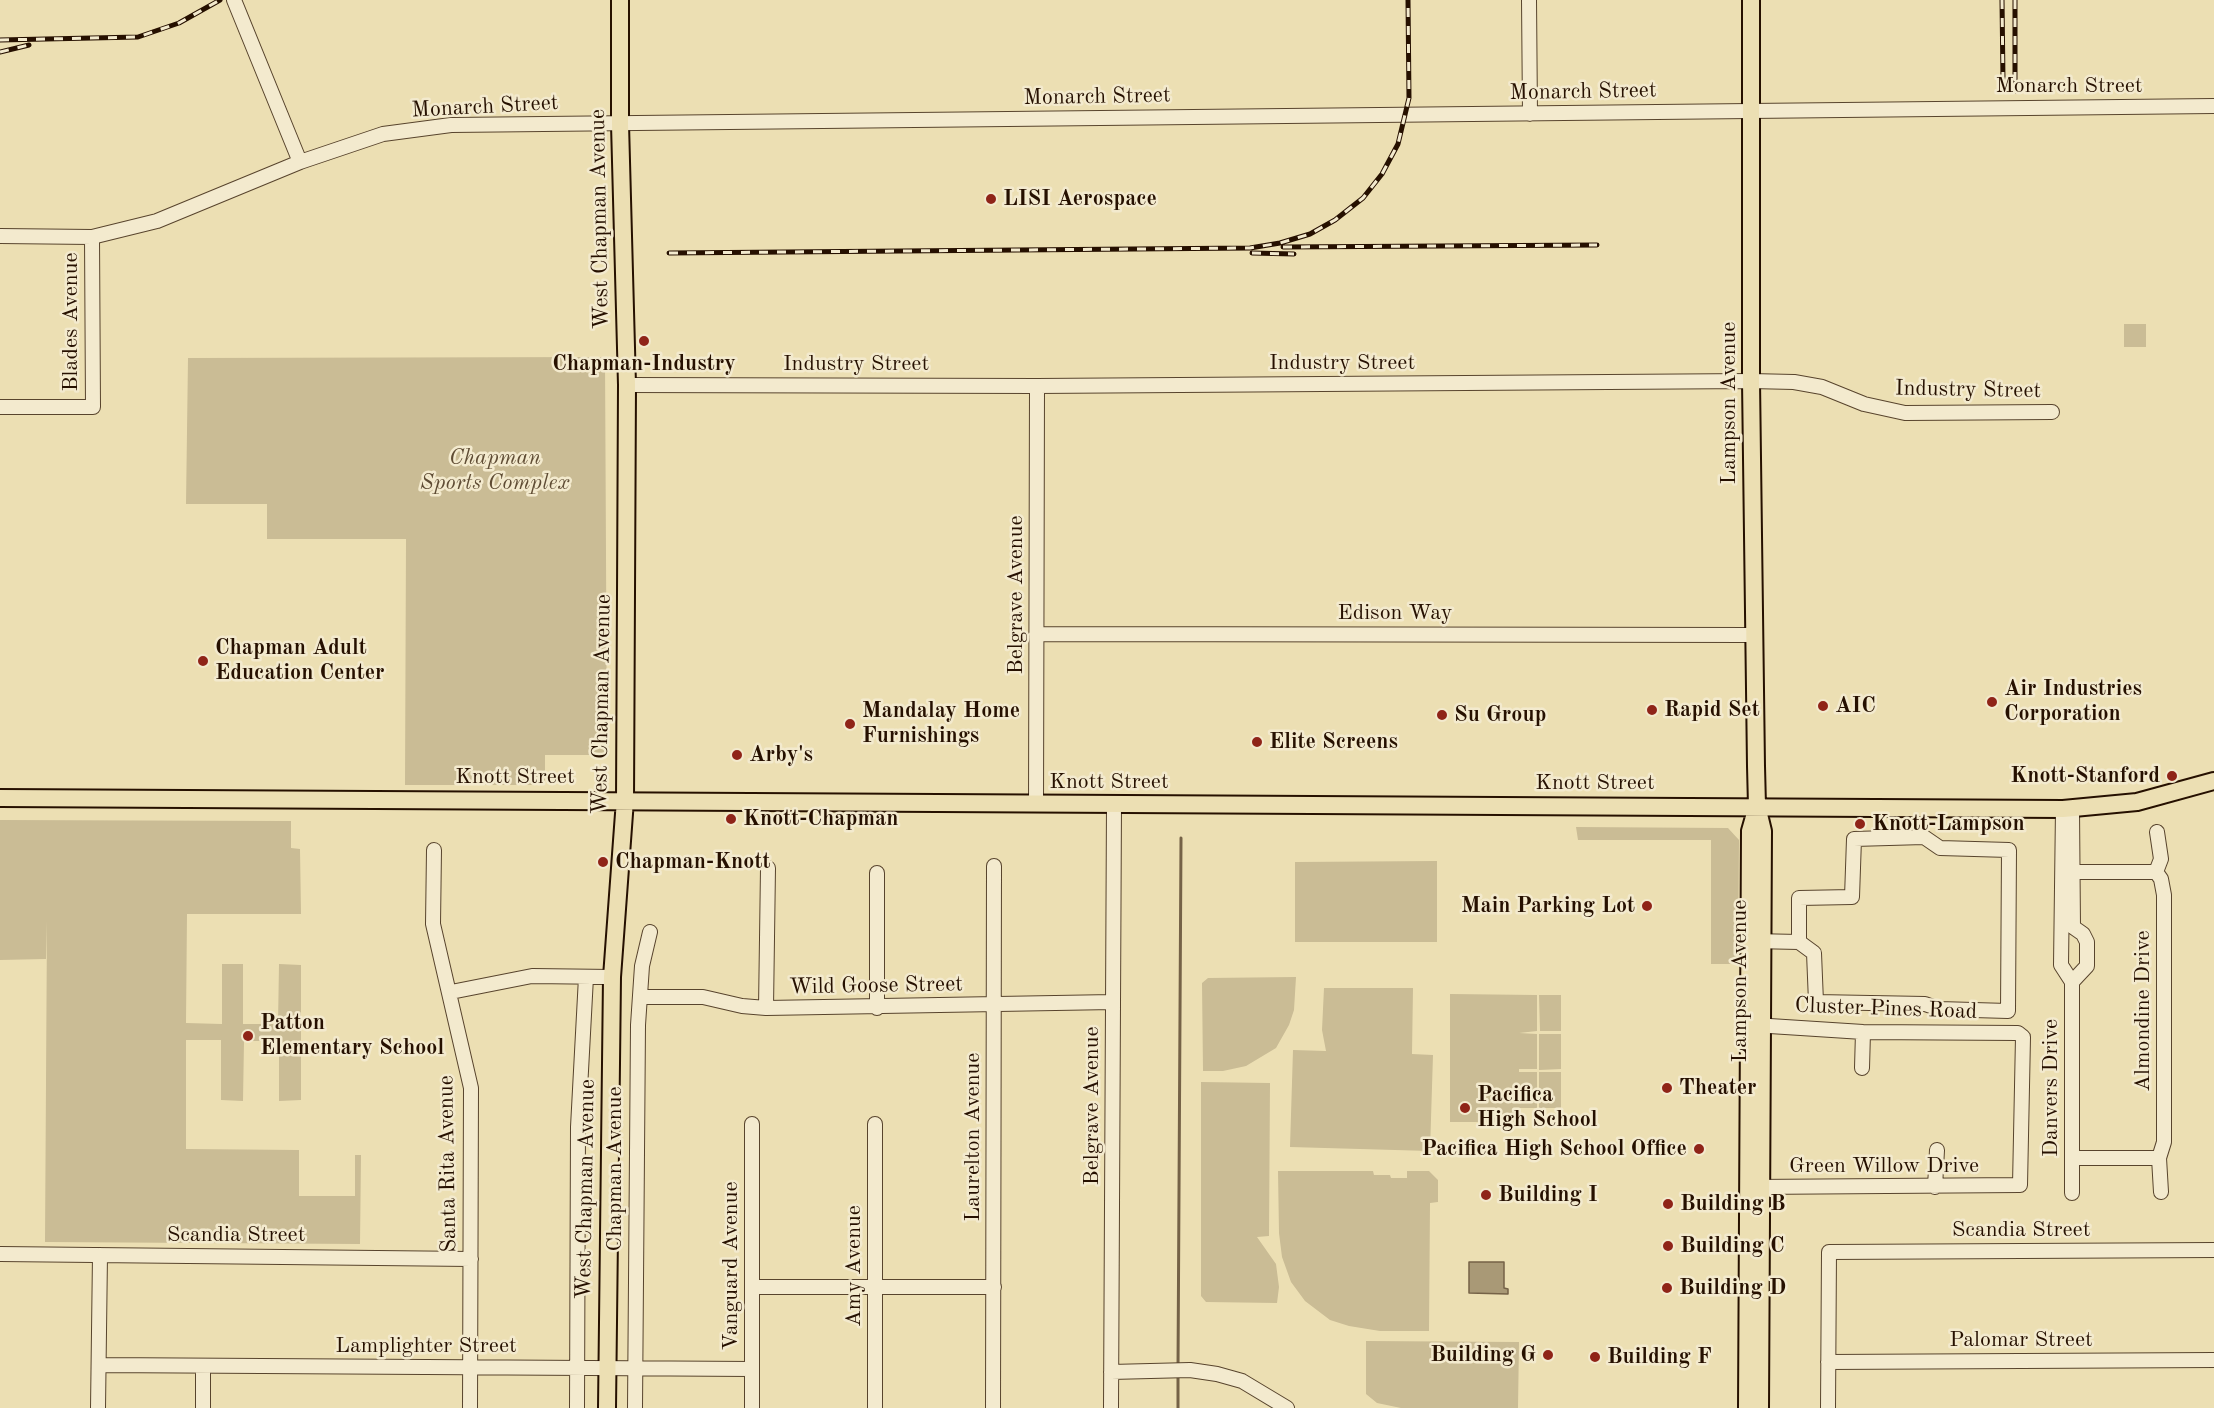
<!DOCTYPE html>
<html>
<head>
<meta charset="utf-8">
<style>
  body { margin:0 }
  canvas { display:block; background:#ecdfb3 }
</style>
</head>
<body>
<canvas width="2214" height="1408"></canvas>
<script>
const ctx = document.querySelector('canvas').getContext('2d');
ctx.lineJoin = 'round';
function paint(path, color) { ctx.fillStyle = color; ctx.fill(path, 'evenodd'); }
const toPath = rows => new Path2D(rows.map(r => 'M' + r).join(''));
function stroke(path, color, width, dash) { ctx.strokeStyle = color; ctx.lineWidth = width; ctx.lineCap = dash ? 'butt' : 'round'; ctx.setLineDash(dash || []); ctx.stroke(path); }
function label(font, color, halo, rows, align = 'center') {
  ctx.font = font + ' "Old Standard TT",serif'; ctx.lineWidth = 5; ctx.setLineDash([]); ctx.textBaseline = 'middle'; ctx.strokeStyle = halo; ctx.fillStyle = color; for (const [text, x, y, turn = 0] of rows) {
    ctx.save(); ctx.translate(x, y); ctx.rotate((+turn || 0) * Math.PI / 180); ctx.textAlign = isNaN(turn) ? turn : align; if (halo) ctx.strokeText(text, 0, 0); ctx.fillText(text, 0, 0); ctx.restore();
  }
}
const green = toPath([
  [2124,324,2146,324,2146,347,2124,347],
  [605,357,607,755,545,755,545,785,405,785,406,539,267,539,267,504,186,504,188,358],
  [0,820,291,821,291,848,300,849,301,914,187,914,186,1023,222,1024,222,964,243,964,243,1024,278,1024,279,964,301,965,301,1100,279,1101,279,1041,244,1041,243,1101,221,1100,221,1040,186,1040,186,1149,299,1150,299,1196,355,1196,355,1155,361,1155,360,1244,45,1242,47,921,46,959,0,960],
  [1576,827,1728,828,1739,840,1738,964,1711,964,1711,840,1578,840],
  [1437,861,1437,942,1295,942,1295,862],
  [1296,977,1294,1010,1289,1025,1276,1048,1246,1066,1223,1071,1203,1071,1202,983,1208,978],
  [1324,988,1413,988,1412,1054,1433,1055,1430,1151,1290,1147,1293,1050,1326,1051,1322,1030],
  [1450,994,1537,995,1537,1031,1519,1033,1537,1034,1537,1069,1519,1069,1519,1072,1537,1072,1537,1108,1519,1108,1519,1122,1450,1122],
  [1539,995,1561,995,1561,1031,1540,1031],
  [1539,1034,1561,1034,1561,1069,1539,1070],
  [1539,1072,1561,1072,1561,1108,1539,1108],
  [1201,1082,1270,1083,1269,1236,1257,1237,1276,1264,1279,1287,1277,1303,1206,1302,1201,1296],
  [1278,1171,1373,1171,1374,1175,1390,1175,1391,1178,1407,1178,1407,1171,1429,1171,1438,1180,1438,1202,1430,1203,1429,1331,1380,1331,1349,1326,1330,1320,1305,1301,1291,1282,1282,1257,1279,1233],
  [1366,1341,1519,1342,1518,1408,1401,1408,1377,1403,1366,1394]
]);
const water = toPath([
  [1469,1262,1504,1262,1504,1288,1508,1289,1508,1294,1469,1293,1469,1262]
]);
const stream = toPath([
  [1178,1367,1181,838],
  [1178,1408,1178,1373]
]);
const minor = toPath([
  [234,0,300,162],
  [1529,0,1530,114],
  [0,236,92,237,157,221,300,162,383,134,451,125,2214,106],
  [627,385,1037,386,1751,381,1794,382,1822,387,1864,404,1905,413,2052,412],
  [0,407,93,407,92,237],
  [1036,634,1754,635],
  [1036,804,1037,386],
  [2063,809,2061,965,2072,982,2072,1193],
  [2072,809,2073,927,2083,934,2087,942,2087,966,2072,982],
  [2157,832,2161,859,2156,872,2161,879,2164,895,2164,1142,2159,1158,2161,1192],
  [434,850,433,924,471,1088,470,1408],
  [2064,872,2156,872],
  [1753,941,1799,942,1814,953,1816,1002,1925,1004,1939,1009,2008,1011,2009,850,1940,848,1924,837,1854,839,1852,897,1799,898,1799,942],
  [451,992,532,976,612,977],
  [641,997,703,997,742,1006,766,1008,1113,1002],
  [766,1008,768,868],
  [877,1008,877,873],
  [1862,1068,1863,1032],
  [875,1124,875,1408],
  [2072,1158,2159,1158],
  [1753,1187,2020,1185,2023,1037,2018,1033,1863,1032,1754,1025],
  [1935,1187,1937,1150],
  [0,1254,471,1259],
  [752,1287,994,1287],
  [1828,1362,2214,1360],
  [99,1365,752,1369],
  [203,1367,203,1408],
  [1111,1372,1190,1370,1217,1374,1242,1381,1287,1408],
  [98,1408,100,1255],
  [577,1408,578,1127,586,977],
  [635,1408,638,1025,642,966,650,932],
  [752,1408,752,1124],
  [993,1408,994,866],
  [1111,1408,1114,804],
  [1828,1408,1829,1252,2214,1250]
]);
const major = toPath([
  [1751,0,1751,381,1756,766,1757,806,1763,831,1760,1408],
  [0,798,2063,809,2137,802,2214,781],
  [607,1408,612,977,625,800,627,385,620,124,620,0],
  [1747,1408,1750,831,1756,810]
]);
const rail = toPath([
  [2002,0,2003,80],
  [2015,0,2015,91],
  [0,40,138,37,179,23,220,0],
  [0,52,29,45],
  [1283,247,1597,245],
  [669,253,1250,248,1280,243,1310,234,1335,220,1363,198,1382,174,1398,144,1409,98,1408,0],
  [1252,253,1294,254]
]);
const markers = [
  [991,199,6,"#8f2418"],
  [644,341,6,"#8f2418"],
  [203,661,6,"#8f2418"],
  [1992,702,6,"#8f2418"],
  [1823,706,6,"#8f2418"],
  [1652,710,6,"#8f2418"],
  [1442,715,6,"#8f2418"],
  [850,724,6,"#8f2418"],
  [1257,742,6,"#8f2418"],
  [737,755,6,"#8f2418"],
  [2172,776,6,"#8f2418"],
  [731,819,6,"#8f2418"],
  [1860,824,6,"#8f2418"],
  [603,862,6,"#8f2418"],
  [1647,906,6,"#8f2418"],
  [248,1036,6,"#8f2418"],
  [1667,1088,6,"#8f2418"],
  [1465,1108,6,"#8f2418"],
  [1699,1149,6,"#8f2418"],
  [1486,1195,6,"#8f2418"],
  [1668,1204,6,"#8f2418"],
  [1668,1246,6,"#8f2418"],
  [1667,1288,6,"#8f2418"],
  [1548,1355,6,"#8f2418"],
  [1595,1357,6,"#8f2418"]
];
const streetNames = [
  ["Monarch Street",2069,86],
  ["Monarch Street",1583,92,-1],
  ["Monarch Street",1097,97,-1],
  ["Monarch Street",485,107,-3],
  ["West Chapman Avenue",600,219,-91],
  ["Blades Avenue",71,322,-90],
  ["Industry Street",1342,363],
  ["Industry Street",856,364],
  ["Industry Street",1968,390,1],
  ["Lampson Avenue",1729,403,-90],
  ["Belgrave Avenue",1016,595,-90],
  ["Edison Way",1395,613],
  ["West Chapman Avenue",602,704,-89],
  ["Knott Street",515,777],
  ["Knott Street",1109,782],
  ["Knott Street",1595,783],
  ["Lampson Avenue",1740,981,-90],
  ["Wild Goose Street",876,986,-1],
  ["Cluster Pines Road",1886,1009,2],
  ["Almondine Drive",2143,1011,-90],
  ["Danvers Drive",2051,1088,-90],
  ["Belgrave Avenue",1092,1106,-90],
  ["Laurelton Avenue",973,1137,-90],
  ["Santa Rita Avenue",448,1164,-91],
  ["Green Willow Drive",1884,1166],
  ["Chapman Avenue",615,1169,-90],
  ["West Chapman Avenue",586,1189,-89],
  ["Scandia Street",2021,1230],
  ["Scandia Street",236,1235],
  ["Vanguard Avenue",731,1266,-90],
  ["Amy Avenue",854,1266,-90],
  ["Palomar Street",2021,1340],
  ["Lamplighter Street",426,1346]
];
const poiNames = [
  ["LISI Aerospace",1003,199],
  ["Chapman-Industry",644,364,"center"],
  ["Chapman Adult",215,648],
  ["Education Center",215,673],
  ["Air Industries",2004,689],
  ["Corporation",2004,714],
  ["AIC",1835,706],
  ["Rapid Set",1664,710],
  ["Mandalay Home",862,711],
  ["Furnishings",862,736],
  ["Su Group",1454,715],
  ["Elite Screens",1269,742],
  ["Arby's",749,755],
  ["Knott-Stanford",2160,776,"right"],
  ["Knott-Chapman",743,819],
  ["Knott-Lampson",1872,824],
  ["Chapman-Knott",615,862],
  ["Main Parking Lot",1635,906,"right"],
  ["Patton",260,1023],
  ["Elementary School",260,1048],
  ["Theater",1679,1088],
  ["Pacifica",1477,1095],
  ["High School",1477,1120],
  ["Pacifica High School Office",1687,1149,"right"],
  ["Building I",1498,1195],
  ["Building B",1680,1204],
  ["Building C",1680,1246],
  ["Building D",1679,1288],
  ["Building G",1536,1355,"right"],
  ["Building F",1607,1357]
];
const parkNames = [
  ["Chapman",495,458],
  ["Sports Complex",495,483]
];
paint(green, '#cabc95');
paint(water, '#a99976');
stroke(water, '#756247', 1.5);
stroke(stream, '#756247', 3);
stroke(minor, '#58442d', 16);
stroke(major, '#261000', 20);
stroke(minor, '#f3eace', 14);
stroke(major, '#ecdfb3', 16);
stroke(rail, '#261000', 5);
stroke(rail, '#f3eace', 3, [9]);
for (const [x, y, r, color] of markers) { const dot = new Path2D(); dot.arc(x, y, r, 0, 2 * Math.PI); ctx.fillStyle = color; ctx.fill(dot); stroke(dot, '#f3eace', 2); }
label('22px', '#261000', '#f3eace', streetNames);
label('bold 22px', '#261000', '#f3eace', poiNames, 'left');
label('italic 22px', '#5f4c34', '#f3eace', parkNames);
</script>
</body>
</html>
